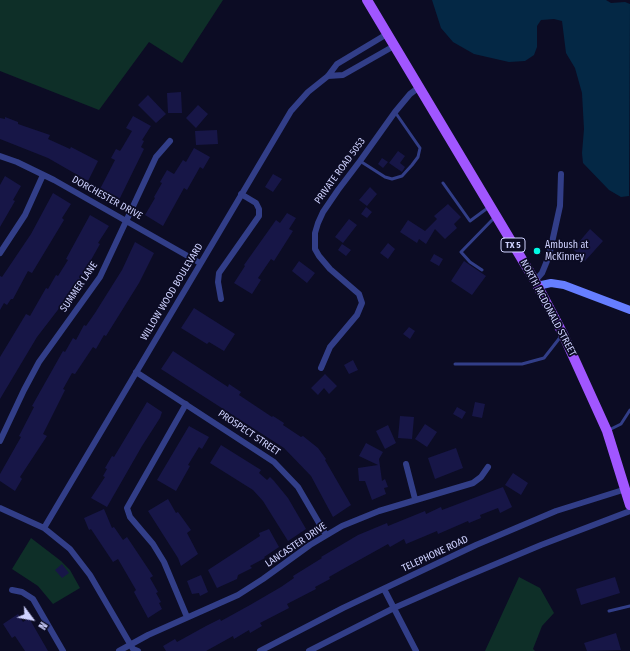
<!DOCTYPE html>
<html>
<head>
<meta charset="utf-8">
<style>
  body { margin:0 }
  #map { position:relative; width:630px; height:651px; overflow:hidden; background:#0c0c24; font-family:"Fira Sans Condensed",sans-serif }
  canvas { display:block }
  .north { position:absolute; left:12px; top:599px; width:40px; height:40px; -webkit-text-stroke:3px #0c0c24; paint-order:stroke; rotate:122deg; font-size:11px; font-weight:700; line-height:16px; text-align:center; color:#cfd2ff }
  .north::after { content:''; display:block; margin:auto; width:14px; height:18px; background:#cfd2ff; clip-path:polygon(50% 0,100% 100%,50% 72%,0 100%) }
</style>
</head>
<body>
<div id="map">
<canvas width="630" height="651"></canvas>
<div class="north">N</div>
</div>
<script>
const ctx = document.querySelector('canvas').getContext('2d');
ctx.lineJoin = 'round';
function paint(path, color) { ctx.fillStyle = color; ctx.fill(path, 'evenodd'); }
const toPath = rows => new Path2D(rows.map(r => 'M' + r).join(''));
function stroke(path, color, width, dash) { ctx.strokeStyle = color; ctx.lineWidth = width; ctx.lineCap = dash ? 'butt' : 'round'; ctx.setLineDash(dash || []); ctx.stroke(path); }
function label(font, color, halo, rows, align = 'center') {
  ctx.font = font + ' "Fira Sans Condensed",sans-serif'; ctx.lineWidth = 3.5; ctx.setLineDash([]); ctx.textBaseline = 'middle'; ctx.strokeStyle = halo; ctx.fillStyle = color; for (const [text, x, y, turn = 0] of rows) {
    ctx.save(); ctx.translate(x, y); ctx.rotate((+turn || 0) * Math.PI / 180); ctx.textAlign = isNaN(turn) ? turn : align; if (halo) ctx.strokeText(text, 0, 0); ctx.fillText(text, 0, 0); ctx.restore();
  }
}
const green = toPath([
  [0,0,223,0,182,63,149,42,99,110,0,71],
  [31,538,61,561,70,570,80,588,53,604,38,586,12,569],
  [519,577,540,588,554,613,542,626,533,649,535,651,485,651]
]);
const water = toPath([
  [432,0,606,0,611,3,625,2,630,4,629,196,621,197,609,190,583,163,582,153,584,129,582,93,575,68,566,53,562,21,554,19,541,20,537,26,537,47,534,55,525,61,509,62,474,54,453,42,441,28]
]);
const building = toPath([
  [181,92,182,113,168,113,167,93],
  [148,95,166,114,156,123,138,105],
  [198,105,208,114,196,128,186,118],
  [133,116,151,126,142,140,144,141,141,147,144,149,119,200,100,189,115,160,111,158,116,149,120,151,122,148,132,131,126,128],
  [5,117,18,122,18,124,50,135,48,139,70,149,71,147,98,161,88,181,48,158,0,139,0,118,5,119],
  [217,130,218,144,196,145,195,131],
  [194,148,210,157,203,169,200,167,187,190,184,188,163,226,145,215,155,198,154,197,162,183,160,182,167,170,174,174,183,160,186,162],
  [398,151,405,156,400,163,405,167,402,172,389,163],
  [382,158,388,162,383,168,378,164],
  [273,174,282,179,273,192,265,187],
  [5,176,21,186,13,200,15,201,0,227,0,185],
  [370,187,377,194,367,206,359,200],
  [53,193,71,204,62,218,64,220,32,273,28,271,13,299,11,299,7,305,4,303,0,310,0,276,2,277,31,234],
  [448,204,461,217,454,224,457,228,445,239,435,229,426,244,419,239,417,243,400,232,408,220,425,231,437,219,434,216],
  [366,207,372,212,367,218,361,214],
  [287,213,296,218,289,229,293,231,274,261,271,259,258,278,261,280,252,294,234,283,245,266,244,265,276,220,280,223],
  [90,215,109,226,98,243,100,244,77,285,37,337,0,399,0,357,26,314,30,316,46,288,48,289,56,275,58,276,68,260,66,259],
  [349,219,357,225,343,243,335,237],
  [590,229,603,241,585,261,573,249],
  [135,242,154,253,139,283,106,336,104,335,96,349,93,347,75,374,72,373,63,389,65,390,43,434,47,436,20,477,22,479,15,491,0,481,0,474,21,437,19,436,34,407,32,406,63,351,65,352,73,338,76,340,84,325,86,326,95,313,122,270],
  [388,243,395,249,388,259,380,253],
  [342,244,351,250,346,256,338,250],
  [434,254,443,259,439,266,430,261],
  [299,261,315,273,307,283,292,271],
  [464,261,486,276,472,295,451,281],
  [194,308,235,334,224,351,209,342,207,344,181,328],
  [409,327,415,331,410,339,403,334],
  [173,351,228,387,229,384,241,392,239,395,272,417,273,416,284,423,283,425,301,437,303,436,318,448,326,459,325,460,351,505,333,517,311,476,284,448,161,369],
  [353,360,358,370,349,374,344,365],
  [325,374,337,386,329,394,324,388,318,395,311,388],
  [147,402,162,412,160,418,142,446,107,507,91,498,105,477,103,476,107,469,105,468,112,456,114,457],
  [475,402,485,404,482,418,472,416],
  [457,407,466,412,462,419,453,414],
  [400,416,414,417,412,439,398,438],
  [425,424,437,432,427,447,415,439],
  [388,425,396,443,385,449,376,431],
  [189,426,209,437,202,449,199,447,188,465,190,466,176,491,157,480],
  [366,443,383,452,379,459,382,481,385,479,388,487,384,488,386,494,372,500,365,481,359,481,358,468,378,465,359,456],
  [221,445,261,470,259,473,267,480,270,477,274,481,288,498,306,529,288,541,263,501,253,490,210,463],
  [456,448,463,468,435,479,428,458],
  [513,473,528,483,521,495,505,485],
  [503,487,512,507,500,513,498,508,480,515,481,518,469,523,468,521,438,534,437,531,406,544,404,539,390,547,388,544,343,569,329,577,330,579,315,587,316,589,287,604,289,608,260,623,262,626,250,633,249,630,234,639,233,636,206,651,166,651,163,646,175,639,177,642,206,626,220,619,221,621,250,605,281,587,294,578,293,576,322,558,321,557,358,535,387,523,388,526,425,511,426,514,441,507,442,510],
  [168,499,176,513,178,512,191,530,187,533,198,554,181,566,178,558,148,511],
  [104,509,112,528,114,527,123,540,127,537,153,576,150,578,158,592,156,593,161,602,159,603,162,609,148,618,134,592,136,590,118,559,113,562,91,529,89,530,84,518],
  [269,529,279,547,264,557,265,558,250,566,252,568,238,575,237,579,217,588,208,570,260,536,259,533],
  [62,564,69,573,62,578,55,570],
  [201,575,208,592,200,596,199,593,192,594,187,581],
  [615,577,620,593,581,605,576,589],
  [18,614,23,622,29,618,48,651,25,651,15,636,12,638,3,624],
  [616,633,621,650,587,651,584,643]
]);
const lane = toPath([
  [360,161,385,177,392,179,402,176,412,165,418,157,420,148,395,112],
  [443,183,470,221,489,207],
  [482,270,470,262,461,252,495,217],
  [455,364,522,364,544,358,562,335],
  [609,430,621,424,630,410],
  [609,611,630,606]
]);
const street = toPath([
  [328,76,343,75,394,46],
  [0,156,17,162,54,180,200,263],
  [0,253,25,215,43,175],
  [535,281,542,273,549,256,560,206,561,174],
  [221,299,218,282,219,273,259,216,259,209,256,203,241,194],
  [321,368,330,347,357,315,362,303,359,294,330,269,319,256,315,249,315,233,318,223,323,212,338,190,360,161,395,112,410,94,418,88],
  [136,372,274,462,298,487,326,535],
  [186,404,127,508,130,517,153,544,164,562,187,617],
  [0,441,24,390,39,362,100,277,156,157,170,141],
  [406,464,415,499],
  [0,508,44,528,70,549,90,575,133,649,138,651],
  [44,528,291,111,308,92,328,76,337,64,387,34],
  [384,589,416,651],
  [12,590,22,592,33,599,63,651],
  [119,651,148,635,238,595,263,579,310,545,342,526,379,511,473,483,481,477,488,467],
  [260,651,343,608,476,545,556,511,626,489],
  [309,651,394,608,460,579,541,545,630,511]
]);
const secondary = toPath([
  [537,286,551,283,564,285,630,310]
]);
const primary = toPath([
  [367,0,535,281,563,334,607,431,630,505]
]);
const markers = [
  [537,251,4,"#00fae5"]
];
const shields = [
  [513,245,24]
];
const shieldNames = [
  ["TX 5",513,245]
];
const streetNames = [
  ["PRIVATE ROAD 5053",340,171,-54],
  ["DORCHESTER DRIVE",107,198,29],
  ["SUMMER LANE",79,287,-56],
  ["WILLOW WOOD BOULEVARD",172,292,-59],
  ["NORTH MCDONALD STREET",548,308,62],
  ["PROSPECT STREET",249,433,34],
  ["LANCASTER DRIVE",296,545,-34],
  ["TELEPHONE ROAD",435,554,-25]
];
const poiNames = [
  ["Ambush at",545,245],
  ["McKinney",545,257]
];
paint(green, '#0e2f28');
paint(water, '#042845');
paint(building, '#171647');
stroke(lane, '#323e88', 3);
stroke(street, '#323e88', 6);
stroke(secondary, '#667eff', 8);
stroke(primary, '#a156ff', 10);
for (const [x, y, r, color] of markers) { const dot = new Path2D(); dot.arc(x, y, r, 0, 2 * Math.PI); ctx.fillStyle = color; ctx.fill(dot); stroke(dot, '#0c0c24', 1.5); }
for (const [x, y, w] of shields) { const box = new Path2D(); box.roundRect(x - w / 2, y - 7, w, 14, 3); ctx.fillStyle = '#0c0c24'; ctx.fill(box); stroke(box, '#cfd2ff', 1); }
label('bold 9px', '#cfd2ff', null, shieldNames);
label('10px', '#cfd2ff', '#0c0c24', streetNames);
label('10px', '#cfd2ff', '#0c0c24', poiNames, 'left');
</script>
</body>
</html>
